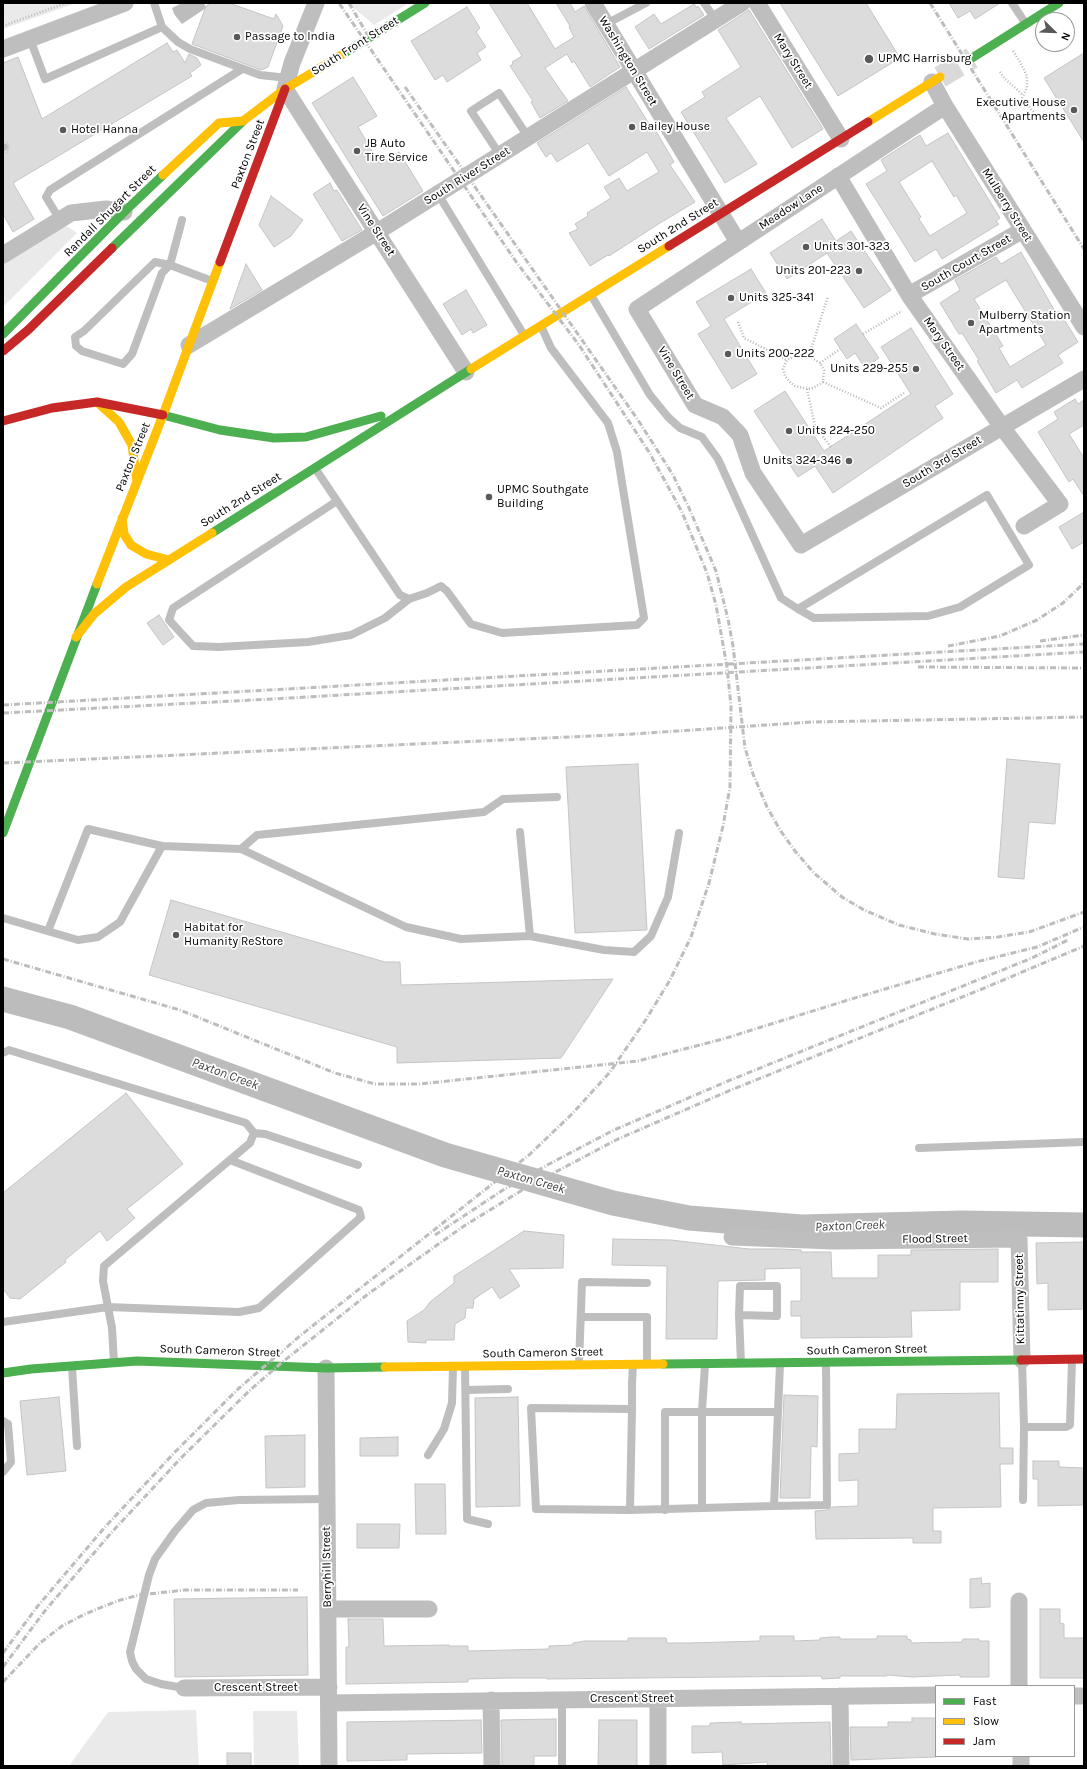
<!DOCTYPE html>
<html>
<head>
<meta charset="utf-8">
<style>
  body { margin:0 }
  #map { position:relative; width:1087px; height:1769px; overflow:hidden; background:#fff; font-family:Karla,sans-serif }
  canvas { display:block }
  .frame { position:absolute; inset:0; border:4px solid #000; pointer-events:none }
  .legend { position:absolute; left:935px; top:1685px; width:140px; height:72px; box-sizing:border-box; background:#fff; border:1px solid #999; margin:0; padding:5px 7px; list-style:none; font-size:12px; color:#000 }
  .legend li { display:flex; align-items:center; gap:8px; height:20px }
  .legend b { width:20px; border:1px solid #999 }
  .north { position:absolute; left:1035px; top:12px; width:40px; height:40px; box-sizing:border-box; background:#fff; border:1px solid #999; border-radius:50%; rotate:113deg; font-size:11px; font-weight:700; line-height:16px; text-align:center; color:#000 }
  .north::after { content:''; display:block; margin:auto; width:14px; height:18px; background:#595959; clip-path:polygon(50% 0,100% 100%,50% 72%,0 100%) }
</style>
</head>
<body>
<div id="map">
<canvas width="1087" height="1769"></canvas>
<div class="frame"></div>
<ul class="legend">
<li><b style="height:5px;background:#4caf50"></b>Fast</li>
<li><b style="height:5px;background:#ffc107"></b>Slow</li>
<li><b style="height:5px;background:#c62828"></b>Jam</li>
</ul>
<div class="north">N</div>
</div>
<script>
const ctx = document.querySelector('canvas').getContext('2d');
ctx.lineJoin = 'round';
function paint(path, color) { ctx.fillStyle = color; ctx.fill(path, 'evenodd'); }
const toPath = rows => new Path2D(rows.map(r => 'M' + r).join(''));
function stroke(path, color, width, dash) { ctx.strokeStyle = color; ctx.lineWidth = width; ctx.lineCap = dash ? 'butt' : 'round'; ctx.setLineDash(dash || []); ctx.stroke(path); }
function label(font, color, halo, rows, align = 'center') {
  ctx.font = font + ' Karla,sans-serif'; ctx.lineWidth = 3.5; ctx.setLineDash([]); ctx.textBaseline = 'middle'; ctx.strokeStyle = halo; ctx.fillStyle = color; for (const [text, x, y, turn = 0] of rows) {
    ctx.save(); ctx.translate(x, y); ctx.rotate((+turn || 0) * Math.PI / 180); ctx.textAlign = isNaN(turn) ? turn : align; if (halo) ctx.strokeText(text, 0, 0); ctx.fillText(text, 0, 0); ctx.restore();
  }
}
const green = toPath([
  [3,3,76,3,3,29],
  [348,3,409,3,374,25],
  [65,225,77,233,3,307,3,262],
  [196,1710,199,1766,69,1766,108,1712],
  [253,1711,297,1711,299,1766,254,1766]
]);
const water = toPath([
  [182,3,204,3,206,8,182,24,174,14,172,8]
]);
const river = toPath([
  [3,999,70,1017,445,1155,613,1203,689,1218,801,1227,962,1223,1084,1225]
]);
const building = toPath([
  [211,3,229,3,274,19,276,14,283,26,268,67,261,70,192,44,206,6,211,3],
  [489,3,527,3,555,49,574,37,569,27,570,26,556,3,570,3,575,12,584,6,620,67,590,87,574,61,572,63,567,54,545,68,568,101,540,118,531,102,533,101,510,66,513,64,512,62,522,56,489,3],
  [780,3,866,3,900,58,838,96,780,3],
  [949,3,1000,3,975,19,970,11,958,18,949,3],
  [694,4,697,8,698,6,704,15,649,49,635,27,654,14,661,24,694,4],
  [467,7,480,28,476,32,486,47,477,53,481,60,447,82,443,75,435,80,411,41,467,7],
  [749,10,823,129,792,148,760,96,726,118,757,164,725,183,681,112,705,97,702,92,741,67,718,30,749,10],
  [167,43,173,52,177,50,185,63,189,54,197,58,201,65,190,73,192,76,13,183,34,219,13,232,3,214,3,152,7,152,9,147,7,142,3,142,3,63,18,57,42,119,167,43],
  [1084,53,1084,142,1044,78,1084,53],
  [353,77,377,116,358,127,380,164,399,152,423,191,383,216,312,103,353,77],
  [626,87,651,127,653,126,674,162,670,165,695,202,660,223,609,256,608,255,590,266,569,233,578,229,575,224,588,216,587,213,611,198,604,187,619,178,627,191,659,172,647,152,609,176,588,143,557,162,551,153,546,157,537,143,626,87],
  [948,133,1000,218,996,221,999,224,942,259,936,249,915,262,866,184,887,171,881,160,898,149,920,135,926,146,948,133],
  [932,161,954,197,956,195,967,213,930,236,919,219,921,217,899,182,932,161],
  [330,183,334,191,337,190,362,230,342,241,313,194,330,183],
  [271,196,303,220,291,236,274,247,259,225,271,196],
  [822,219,836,241,851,231,891,290,864,308,827,253,787,279,770,253,822,219],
  [1021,252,1056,313,1059,311,1078,342,1058,355,1063,363,1022,388,1017,380,996,393,977,361,979,360,962,333,959,334,940,303,960,290,955,280,996,257,1001,264,1021,252],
  [1006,280,1046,345,1010,367,999,348,1003,346,974,299,1006,280],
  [246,264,262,290,230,309,246,264],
  [751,269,766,293,724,319,757,374,732,389,698,334,711,326,696,302,751,269],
  [466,290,487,325,473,333,471,329,462,335,443,304,466,290],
  [856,324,879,358,865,368,855,353,847,359,834,339,856,324],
  [911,328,953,394,935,406,943,418,833,493,815,466,798,477,754,411,785,391,824,451,911,394,881,347,911,328],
  [1075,399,1078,404,1084,400,1084,425,1069,434,1084,458,1084,496,1073,479,1069,482,1038,432,1058,419,1054,412,1075,399],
  [1084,512,1084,542,1072,549,1059,527,1084,512],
  [159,615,174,637,163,645,147,623,159,615],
  [1007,759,1060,764,1055,824,1029,822,1024,879,998,877,1007,759],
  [638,764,647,930,575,933,566,767,638,764],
  [171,900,385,962,400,962,401,985,613,979,561,1058,397,1063,397,1047,149,975,171,900],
  [126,1093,183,1164,127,1209,135,1218,107,1241,100,1231,65,1260,66,1262,20,1299,10,1298,3,1289,3,1193,126,1093],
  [524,1231,564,1235,563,1268,509,1269,520,1286,500,1299,492,1287,474,1299,473,1308,466,1308,465,1318,455,1324,454,1340,426,1340,426,1343,408,1342,407,1321,424,1310,430,1302,454,1283,454,1276,524,1231],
  [613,1239,671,1240,749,1249,780,1249,801,1250,801,1252,831,1252,832,1278,878,1278,878,1255,911,1255,911,1250,998,1249,998,1282,960,1282,960,1310,911,1311,912,1337,801,1338,801,1316,791,1316,791,1301,801,1301,801,1268,765,1269,765,1280,718,1281,717,1339,666,1339,667,1266,612,1265,613,1239],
  [1084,1242,1084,1309,1048,1310,1048,1283,1037,1284,1036,1243,1084,1242],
  [999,1393,1000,1448,1013,1448,1013,1464,1000,1464,1001,1507,933,1508,933,1531,941,1531,941,1543,913,1543,913,1538,816,1539,815,1511,827,1510,832,1507,858,1506,858,1480,839,1481,839,1454,859,1453,859,1429,896,1429,897,1394,999,1393],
  [784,1395,818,1396,817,1447,811,1446,810,1498,780,1498,784,1395],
  [59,1397,66,1471,27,1475,20,1401,59,1397],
  [518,1397,520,1506,476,1507,475,1398,518,1397],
  [305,1435,305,1487,266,1488,265,1436,305,1435],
  [398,1437,398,1456,360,1456,360,1438,398,1437],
  [1033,1461,1059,1461,1059,1467,1084,1468,1084,1505,1038,1506,1038,1479,1033,1479,1033,1461],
  [415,1484,445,1484,446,1534,416,1534,415,1484],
  [357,1524,400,1524,399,1548,357,1548,357,1524],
  [981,1578,982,1584,990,1583,990,1607,970,1608,970,1579,981,1578],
  [307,1597,308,1675,175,1677,174,1599,307,1597],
  [1040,1609,1060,1609,1060,1623,1064,1624,1064,1638,1084,1638,1084,1678,1040,1678,1040,1609],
  [348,1619,383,1619,384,1646,449,1645,449,1646,468,1646,468,1651,549,1649,549,1646,573,1645,573,1643,584,1641,628,1641,628,1638,666,1638,667,1643,688,1643,760,1641,760,1636,794,1636,794,1641,820,1640,820,1638,831,1637,840,1637,840,1639,877,1639,877,1636,907,1636,907,1639,911,1640,911,1643,962,1642,963,1639,979,1639,979,1641,989,1641,989,1677,960,1677,960,1675,912,1677,887,1675,887,1676,840,1676,840,1678,822,1679,821,1676,547,1679,547,1678,508,1678,468,1679,468,1682,346,1684,346,1647,349,1647,348,1619],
  [912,1718,936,1718,936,1757,851,1760,850,1727,888,1727,888,1722,912,1722,912,1718],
  [556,1719,556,1756,534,1756,534,1766,502,1766,501,1720,556,1719],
  [481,1720,482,1753,407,1754,407,1760,347,1761,347,1722,481,1720],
  [599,1720,637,1720,637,1766,598,1766,599,1720],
  [741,1722,741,1724,830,1722,831,1766,768,1766,767,1762,723,1765,722,1752,692,1753,692,1726,710,1726,710,1723,741,1722],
  [227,1753,251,1753,251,1766,227,1766,227,1753]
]);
const primaryTunnel = toPath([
  [940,77,972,58]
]);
const path = toPath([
  [3,26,66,3],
  [1013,51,1020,62,1027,76,1027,88,1022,98,1034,113],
  [1000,72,1005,79,1023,95],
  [738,322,744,338,787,360],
  [863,334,902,311],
  [797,355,809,356,820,363,824,370,823,382,813,388,807,389,795,386,790,382,785,376,783,369,787,360,797,355],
  [809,356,828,296],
  [820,363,840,349],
  [823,382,881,408,904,393],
  [807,389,815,426,831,447]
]);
const lane = toPath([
  [154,3,162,27,178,42,190,49,260,75,288,78],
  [704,3,716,20],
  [1012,3,1026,24],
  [606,24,646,3],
  [30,39,45,79,162,27],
  [3,147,4,147],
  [500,155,471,111,499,93,528,137],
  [438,194,524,335],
  [60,220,46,197,50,190,242,69],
  [182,220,170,265,155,262,84,331,75,337,76,346,82,351,123,364,132,354,162,273,170,265,212,281],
  [591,295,650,395,668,417,680,428,702,437,718,459,781,598,798,609,814,618,928,616,960,607,1029,565,987,495,798,609],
  [315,468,400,595,409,599,427,593,441,586,447,591,471,624,502,633,637,625,644,618,617,452,608,423,551,348,541,326],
  [337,501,173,608,169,620,193,646,219,647,308,642,351,635,385,618,409,599],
  [241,849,257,835,484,812,503,799,557,797],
  [3,918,78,940,98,937,120,922,162,846,241,849,406,927,461,939,530,936,520,832],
  [48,931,88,829,162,846],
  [530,936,604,950,634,952,651,936,668,897,679,833],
  [3,1053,9,1050,246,1123,254,1133,250,1143,104,1266,103,1281,112,1328,114,1362],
  [254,1133,265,1134,358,1165],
  [919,1148,1084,1142],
  [739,1315,777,1316,777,1286,740,1286,739,1315,741,1363],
  [581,1317,647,1317,647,1363],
  [3,1322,108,1307,239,1312,259,1308,361,1217,359,1210,230,1160],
  [1022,1360,1024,1427],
  [579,1364,582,1282,647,1283],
  [705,1365,702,1411,702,1508,774,1506,780,1364],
  [72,1367,77,1446],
  [465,1367,467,1519,488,1524],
  [466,1390,508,1389],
  [632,1409,531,1408,536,1509,630,1510,632,1409,632,1383,633,1364],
  [3,1421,8,1424,11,1462,3,1472],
  [428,1455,444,1429,452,1403,453,1367],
  [1023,1500,1024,1427,1066,1427,1070,1425,1072,1360],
  [774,1506,827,1505,826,1363],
  [630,1510,702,1508],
  [665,1510,665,1412,778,1412],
  [184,1688,161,1684,146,1679,136,1669,132,1661,130,1652,149,1575,155,1559,175,1531,193,1510,206,1503,239,1500,327,1499],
  [562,1766,562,1699]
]);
const street = toPath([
  [316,3,292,63,285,89,466,372],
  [593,3,738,242],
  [757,3,841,139],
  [3,49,125,3],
  [932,82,945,106,1084,327],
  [945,106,637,309,695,405,723,417,740,435,753,473,801,545,1084,379],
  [838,176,909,295,1002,427,1060,504,1024,526],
  [3,255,71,213,106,209,124,212],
  [909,295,1023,230],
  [189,345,377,232,742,3],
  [732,1237,832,1241,1019,1239,1022,1360],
  [326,1368,329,1766],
  [1019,1601,1019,1686],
  [328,1609,429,1609],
  [184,1688,329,1687],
  [840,1696,841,1766],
  [1074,1696,1084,1696],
  [491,1700,492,1766],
  [329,1703,936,1695],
  [1021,1756,1021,1766],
  [658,1766,658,1699]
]);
const fast = toPath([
  [343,54,425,3],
  [972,58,1059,3],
  [112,248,243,121],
  [3,334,124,212,163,175],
  [163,415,220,430,274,438,306,437,381,416],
  [212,533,471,369],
  [3,833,97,584],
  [663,1364,1021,1360],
  [3,1373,31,1369,137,1361,326,1368,385,1367]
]);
const slow = toPath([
  [868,122,940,77],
  [163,175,219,123,243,121,285,89,343,54],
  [471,369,669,246],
  [97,402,119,422,132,445,137,482],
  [122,518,124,534,131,545,146,554,169,560],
  [97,584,163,415,220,262],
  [76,637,94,614,126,587,212,533],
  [385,1367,663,1364]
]);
const jam = toPath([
  [669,246,868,122],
  [220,262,285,89],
  [3,351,28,330,112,248],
  [3,421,52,408,97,402,163,415],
  [1021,1360,1084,1359]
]);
const rail = toPath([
  [349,3,370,39],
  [930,3,1084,249],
  [405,87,638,420,673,475,689,508,716,571,728,619,733,646,745,748,753,774,767,807,780,830,795,851,814,873,842,897,864,910,899,925,935,934,968,939,998,937,1029,932,1084,912],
  [1040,641,1084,635],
  [948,646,1000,636,1037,620,1063,603,1084,583],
  [918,667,1084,668],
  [3,705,1084,644],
  [3,713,272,699,1084,652],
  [3,763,633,734,811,722,1084,717],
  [3,959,180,1010,335,1073,375,1084,419,1084,638,1061,723,1039,848,1000,976,962,1037,947,1084,927],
  [435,1235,503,1190,551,1163,614,1130,728,1081,1032,958,1068,940],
  [3,1653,37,1607,105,1527,175,1452,238,1389,301,1335,529,1155,572,1114,610,1072,645,1021,670,980,691,937,709,883,723,826,730,787,731,706,727,667,716,605,707,573,682,512,649,452,579,345,517,263,339,3],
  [3,1667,44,1612,111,1533,181,1458,249,1391,280,1364,368,1294,464,1226,529,1186,618,1139,731,1090,982,989,1084,946],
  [3,1682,40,1643,62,1626,85,1614,117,1601,139,1595,185,1590,298,1590]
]);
const markers = [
  [237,37,4,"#595959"],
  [869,59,5,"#595959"],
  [1074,110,4,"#595959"],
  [632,127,4,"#595959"],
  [63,130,4,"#595959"],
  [357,151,4,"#595959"],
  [806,247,4,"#595959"],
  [859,271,4,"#595959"],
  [731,298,4,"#595959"],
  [971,323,4,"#595959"],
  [728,354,4,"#595959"],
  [916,369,4,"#595959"],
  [789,431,4,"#595959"],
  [849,461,4,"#595959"],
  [489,497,4,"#595959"],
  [176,935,4,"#595959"]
];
const poiNames = [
  ["Passage to India",245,37],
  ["UPMC Harrisburg",878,59],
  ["Executive House",1066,103,"right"],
  ["Apartments",1066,117,"right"],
  ["Bailey House",640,127],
  ["Hotel Hanna",71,130],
  ["JB Auto",365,144],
  ["Tire Service",365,158],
  ["Units 301-323",814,247],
  ["Units 201-223",851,271,"right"],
  ["Units 325-341",739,298],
  ["Mulberry Station",979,316],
  ["Apartments",979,330],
  ["Units 200-222",736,354],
  ["Units 229-255",908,369,"right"],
  ["Units 224-250",797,431],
  ["Units 324-346",841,461,"right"],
  ["UPMC Southgate",497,490],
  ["Building",497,504],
  ["Habitat for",184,928],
  ["Humanity ReStore",184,942]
];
const streetNames = [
  ["South Front Street",355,46,-32],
  ["Washington Street",628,61,59],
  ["Mary Street",793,61,58],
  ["Paxton Street",248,154,-69],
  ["South River Street",467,176,-32],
  ["Mulberry Street",1007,205,58],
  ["Meadow Lane",791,207,-33],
  ["Randall Shugart Street",110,211,-45],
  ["South 2nd Street",678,226,-32],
  ["Vine Street",376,230,57],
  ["South Court Street",966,263,-30],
  ["Mary Street",944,344,55],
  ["Vine Street",676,373,59],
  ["Paxton Street",133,457,-68],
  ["South 3rd Street",942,462,-31],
  ["South 2nd Street",241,500,-32],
  ["Flood Street",935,1239,-1],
  ["Kittatinny Street",1020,1299,-91],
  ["South Cameron Street",867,1350,-1],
  ["South Cameron Street",220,1351,2],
  ["South Cameron Street",543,1353,-1],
  ["Berryhill Street",327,1567,-91],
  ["Crescent Street",256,1688],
  ["Crescent Street",632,1699]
];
const waterNames = [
  ["Paxton Creek",225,1074,20],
  ["Paxton Creek",531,1180,16],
  ["Paxton Creek",850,1226,-2]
];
paint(green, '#eaeaea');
paint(water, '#bcbcbc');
stroke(river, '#bcbcbc', 25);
paint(building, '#dcdcdc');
stroke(building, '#c5c5c5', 1);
stroke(primaryTunnel, '#d9d9d9', 22, [22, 11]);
stroke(path, '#b8b8b8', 2.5, [1, 2]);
stroke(lane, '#bebebe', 8);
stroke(street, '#bebebe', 17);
stroke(fast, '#4caf50', 9);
stroke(slow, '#ffc107', 9);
stroke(jam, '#c62828', 9);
stroke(rail, '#bdbdbd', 3, [6, 2, 1, 2]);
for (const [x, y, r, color] of markers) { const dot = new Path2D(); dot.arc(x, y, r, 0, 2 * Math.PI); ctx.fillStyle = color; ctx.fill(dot); stroke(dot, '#fff', 1.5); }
label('12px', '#000', '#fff', poiNames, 'left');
label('12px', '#000', '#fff', streetNames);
label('italic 13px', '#404040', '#fff', waterNames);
</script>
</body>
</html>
